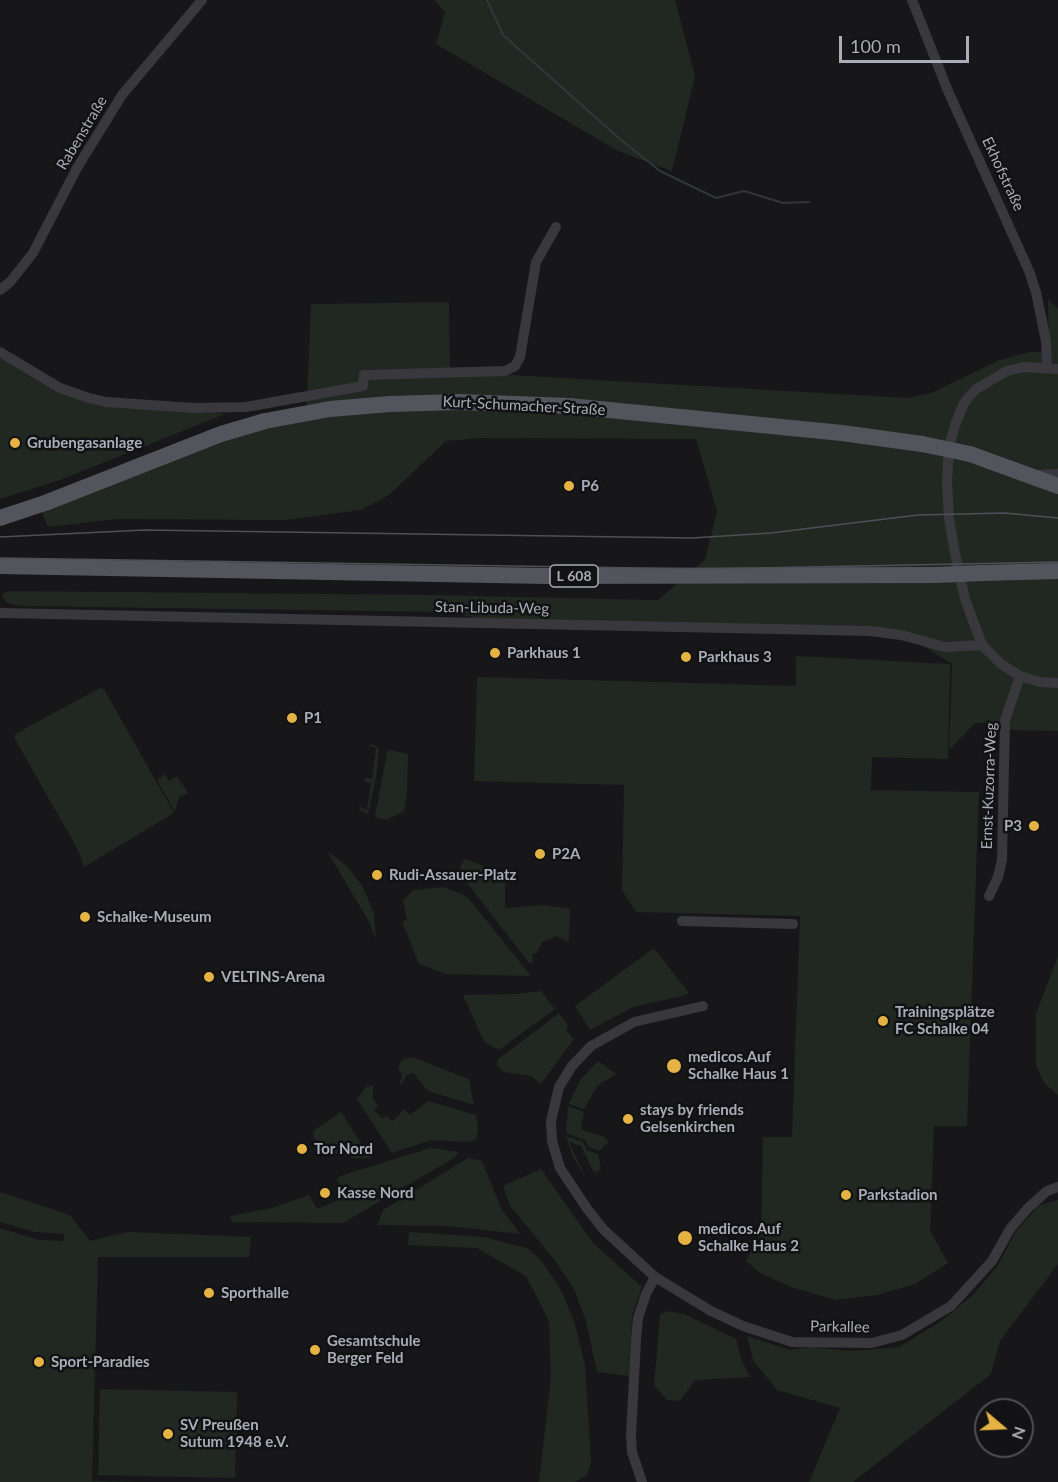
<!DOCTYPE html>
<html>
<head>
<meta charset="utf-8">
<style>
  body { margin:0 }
  #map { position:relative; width:1058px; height:1482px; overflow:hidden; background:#171618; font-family:Lato,sans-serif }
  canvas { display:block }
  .north { position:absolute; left:974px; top:1398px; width:60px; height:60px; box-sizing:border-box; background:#121113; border:2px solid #4f4f55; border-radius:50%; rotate:109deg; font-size:16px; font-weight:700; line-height:24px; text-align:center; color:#aaadb7 }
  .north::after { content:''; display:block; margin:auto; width:21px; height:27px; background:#e4b343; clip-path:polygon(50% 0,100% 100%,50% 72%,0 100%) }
  .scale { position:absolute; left:839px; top:36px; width:130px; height:27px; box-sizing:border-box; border:3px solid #aaadb7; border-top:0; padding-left:8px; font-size:18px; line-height:21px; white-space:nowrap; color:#aaadb7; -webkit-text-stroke:4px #121113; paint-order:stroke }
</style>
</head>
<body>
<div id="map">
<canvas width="1058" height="1482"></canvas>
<div class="north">N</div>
<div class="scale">100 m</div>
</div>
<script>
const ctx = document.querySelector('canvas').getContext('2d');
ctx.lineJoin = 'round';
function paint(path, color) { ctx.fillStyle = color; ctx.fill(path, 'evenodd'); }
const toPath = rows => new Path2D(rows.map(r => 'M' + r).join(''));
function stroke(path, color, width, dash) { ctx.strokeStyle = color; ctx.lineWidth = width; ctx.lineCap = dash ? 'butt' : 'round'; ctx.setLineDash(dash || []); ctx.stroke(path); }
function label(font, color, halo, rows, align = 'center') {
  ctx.font = font + ' Lato,sans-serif'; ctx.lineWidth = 5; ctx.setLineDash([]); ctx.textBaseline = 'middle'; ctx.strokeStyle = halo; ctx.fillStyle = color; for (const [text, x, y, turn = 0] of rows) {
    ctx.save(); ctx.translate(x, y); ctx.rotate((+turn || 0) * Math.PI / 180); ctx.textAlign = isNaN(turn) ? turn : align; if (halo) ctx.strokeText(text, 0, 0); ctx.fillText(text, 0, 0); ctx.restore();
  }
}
const green = toPath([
  [434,0,675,0,695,76,672,171,618,151,436,44,445,12],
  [1048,299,1058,309,1058,731,1009,730,996,723,975,723,949,750,952,664,917,642,888,631,489,621,449,612,21,606,7,603,2,597,5,592,10,591,427,595,658,600,705,560,717,511,696,439,480,438,446,441,389,495,361,510,286,520,118,519,48,527,42,512,133,474,258,430,306,421,311,304,449,302,450,375,511,375,908,398,931,393,1000,360,1030,352,1049,352],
  [0,355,41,380,150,409,225,414,60,480,0,499],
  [796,656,950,664,948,759,872,757,871,790,979,792,967,1126,934,1126,930,1231,948,1263,915,1284,877,1295,835,1300,791,1287,760,1273,746,1261,761,1232,763,1137,792,1137,800,916,636,912,622,890,624,785,474,781,477,677,796,686],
  [100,688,104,689,174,813,84,867,78,850,15,739,15,734],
  [372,744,379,748,376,777,368,814,359,809,359,806,367,810,371,783,365,782,365,778,372,779,376,748,370,746],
  [390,750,408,754,407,793,404,811,386,820,375,817,387,752],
  [165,774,169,781,177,776,188,793,179,797,175,812,157,780],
  [327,851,348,867,363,887,374,914,376,939,368,920],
  [465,859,489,868,489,873,505,876,505,908,544,905,570,909,569,942,557,936,542,942,537,953,532,954,533,963,529,963,458,871],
  [443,887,462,894,470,900,531,976,446,974,419,964,402,921,407,920,403,900,414,890],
  [654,948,689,993,683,996,633,1007,590,1030,575,1006],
  [1058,956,1058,1095,1044,1083,1036,1065,1036,1014],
  [541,991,555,1009,499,1050,484,1042,463,995,518,994],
  [559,1013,568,1025,566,1030,574,1039,541,1084,531,1076,504,1072,497,1065,497,1060],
  [412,1057,469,1079,474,1105,428,1091,413,1073,406,1075,402,1085,400,1084,402,1075,398,1067,402,1060],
  [598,1061,616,1074,597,1086,584,1109,569,1104,580,1080],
  [373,1085,373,1099,378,1105,374,1110,383,1119,386,1116,393,1121,404,1109,410,1115,428,1101,476,1115,478,1129,476,1139,469,1142,431,1140,392,1153,357,1099,366,1087],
  [568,1106,584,1112,581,1129,604,1137,609,1142,599,1151,589,1147,585,1140,566,1133],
  [341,1112,357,1137,371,1158,354,1158,332,1153,314,1138,313,1131],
  [566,1136,583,1142,587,1150,598,1154,601,1169,594,1173,581,1146,569,1142,588,1182,572,1155],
  [430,1148,459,1152,454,1158,343,1223,232,1222,230,1216,272,1208,309,1195,317,1209,345,1197,337,1179,343,1175],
  [468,1158,482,1161,501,1208,520,1234,449,1226,377,1225,383,1210],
  [541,1169,593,1243,642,1287,632,1315,629,1376,597,1372,586,1321,574,1289,554,1259,510,1206,503,1186],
  [0,1192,70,1215,90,1241,128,1232,251,1237,249,1257,98,1257,92,1481,139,1482,0,1482,0,1228,39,1240,63,1241,65,1234,35,1232,0,1222],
  [1058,1200,1058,1264,1000,1341,991,1374,853,1482,809,1482,840,1408,777,1390,753,1360,747,1336,790,1350,810,1347,852,1351,899,1347,940,1322,973,1295,998,1265,1015,1233,1038,1206],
  [409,1232,484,1237,527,1248,542,1261,561,1290,575,1324,585,1365,591,1462,587,1475,575,1482,539,1482,551,1378,549,1321,526,1276,477,1248,408,1245],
  [667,1311,684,1314,736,1339,742,1361,750,1377,695,1380,680,1401,667,1400,654,1385,660,1315],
  [100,1389,237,1392,235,1478,98,1475]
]);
const stream = toPath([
  [487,0,503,35,621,140,660,171,716,198,744,191,783,203,809,202]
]);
const street = toPath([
  [912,0,948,91,1029,271,1036,292,1046,341,1047,366],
  [0,290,10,282,33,253,77,168,122,95,202,0],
  [0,352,60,388,89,398,106,402,194,408,246,407,363,386,364,375,505,371,515,366,520,357,536,262,556,227],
  [1058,369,1024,367,1007,371,976,389,964,403,955,425,949,447,947,481,949,518,955,554,965,599,982,645,1001,664,1020,676,1040,682,1058,683],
  [1037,475,1058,474],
  [0,613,871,631,901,635,945,647,982,645],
  [989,896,998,877,1002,860,1005,720,1020,676],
  [682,921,793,924],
  [703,1006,634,1022,591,1046,572,1066,559,1087,551,1121,552,1141,560,1168,588,1210,604,1230,655,1277,711,1311,743,1326,792,1342,872,1343,902,1335,951,1306,992,1261,1010,1229,1028,1208,1047,1191,1058,1187],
  [642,1482,632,1452,631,1435,636,1340,638,1318,646,1294,655,1277]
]);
const primary = toPath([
  [970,454,1058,486],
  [0,518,45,503,221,434,265,421,330,409,390,404,459,402,569,406,842,433,922,444],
  [0,566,547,576,936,575],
  [982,573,1058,571]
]);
const tram = toPath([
  [0,537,145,530,692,538,771,533,918,515,1005,513,1058,518],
  [0,558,706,569,1058,562]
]);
const primaryBridge = toPath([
  [922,444,970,454],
  [936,575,982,573]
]);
const markers = [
  [15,443,6,"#e4b343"],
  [569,486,6,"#e4b343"],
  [495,653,6,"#e4b343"],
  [686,657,6,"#e4b343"],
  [292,718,6,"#e4b343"],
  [1034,826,6,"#e4b343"],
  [540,854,6,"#e4b343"],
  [377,875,6,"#e4b343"],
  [85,917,6,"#e4b343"],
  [209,977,6,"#e4b343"],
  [883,1021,6,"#e4b343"],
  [674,1066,8,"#e4b343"],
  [628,1119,6,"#e4b343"],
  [302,1149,6,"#e4b343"],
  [325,1193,6,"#e4b343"],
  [846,1195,6,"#e4b343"],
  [685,1238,8,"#e4b343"],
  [209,1293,6,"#e4b343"],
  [315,1350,6,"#e4b343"],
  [39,1362,6,"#e4b343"],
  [168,1434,6,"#e4b343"]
];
const shields = [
  [574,576,48]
];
const shieldNames = [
  ["L 608",574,576]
];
const streetNames = [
  ["Rabenstraße",82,133,-59],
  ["Ekhofstraße",1003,174,65],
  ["Kurt-Schumacher-Straße",524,406,3],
  ["Stan-Libuda-Weg",492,608,1],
  ["Ernst-Kuzorra-Weg",989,786,-88],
  ["Parkallee",840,1327,1]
];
const poiNames = [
  ["Grubengasanlage",27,443],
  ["P6",581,486],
  ["Parkhaus 1",507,653],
  ["Parkhaus 3",698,657],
  ["P1",304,718],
  ["P3",1022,826,"right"],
  ["P2A",552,854],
  ["Rudi-Assauer-Platz",389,875],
  ["Schalke-Museum",97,917],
  ["VELTINS-Arena",221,977],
  ["Trainingsplätze",895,1012],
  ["FC Schalke 04",895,1029],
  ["medicos.Auf",688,1057],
  ["Schalke Haus 1",688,1074],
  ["stays by friends",640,1110],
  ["Gelsenkirchen",640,1127],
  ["Tor Nord",314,1149],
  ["Kasse Nord",337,1193],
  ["Parkstadion",858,1195],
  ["medicos.Auf",698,1229],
  ["Schalke Haus 2",698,1246],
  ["Sporthalle",221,1293],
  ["Gesamtschule",327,1341],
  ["Berger Feld",327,1358],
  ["Sport-Paradies",51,1362],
  ["SV Preußen",180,1425],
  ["Sutum 1948 e.V.",180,1442]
];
paint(green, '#212822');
stroke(stream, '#2f373d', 2);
stroke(street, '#38383d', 10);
stroke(primary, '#54555c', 16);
stroke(tram, '#4f5056', 1.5);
stroke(primaryBridge, '#54555c', 16);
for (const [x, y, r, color] of markers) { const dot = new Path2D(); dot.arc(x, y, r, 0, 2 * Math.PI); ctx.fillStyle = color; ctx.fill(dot); stroke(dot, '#121113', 2); }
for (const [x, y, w] of shields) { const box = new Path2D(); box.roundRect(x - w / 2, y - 11, w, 22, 4.5); ctx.fillStyle = '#121113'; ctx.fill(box); stroke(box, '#aaadb7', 1.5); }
label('bold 14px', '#aaadb7', null, shieldNames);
label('15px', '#aaadb7', '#121113', streetNames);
label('bold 15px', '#aaadb7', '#121113', poiNames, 'left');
</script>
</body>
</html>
